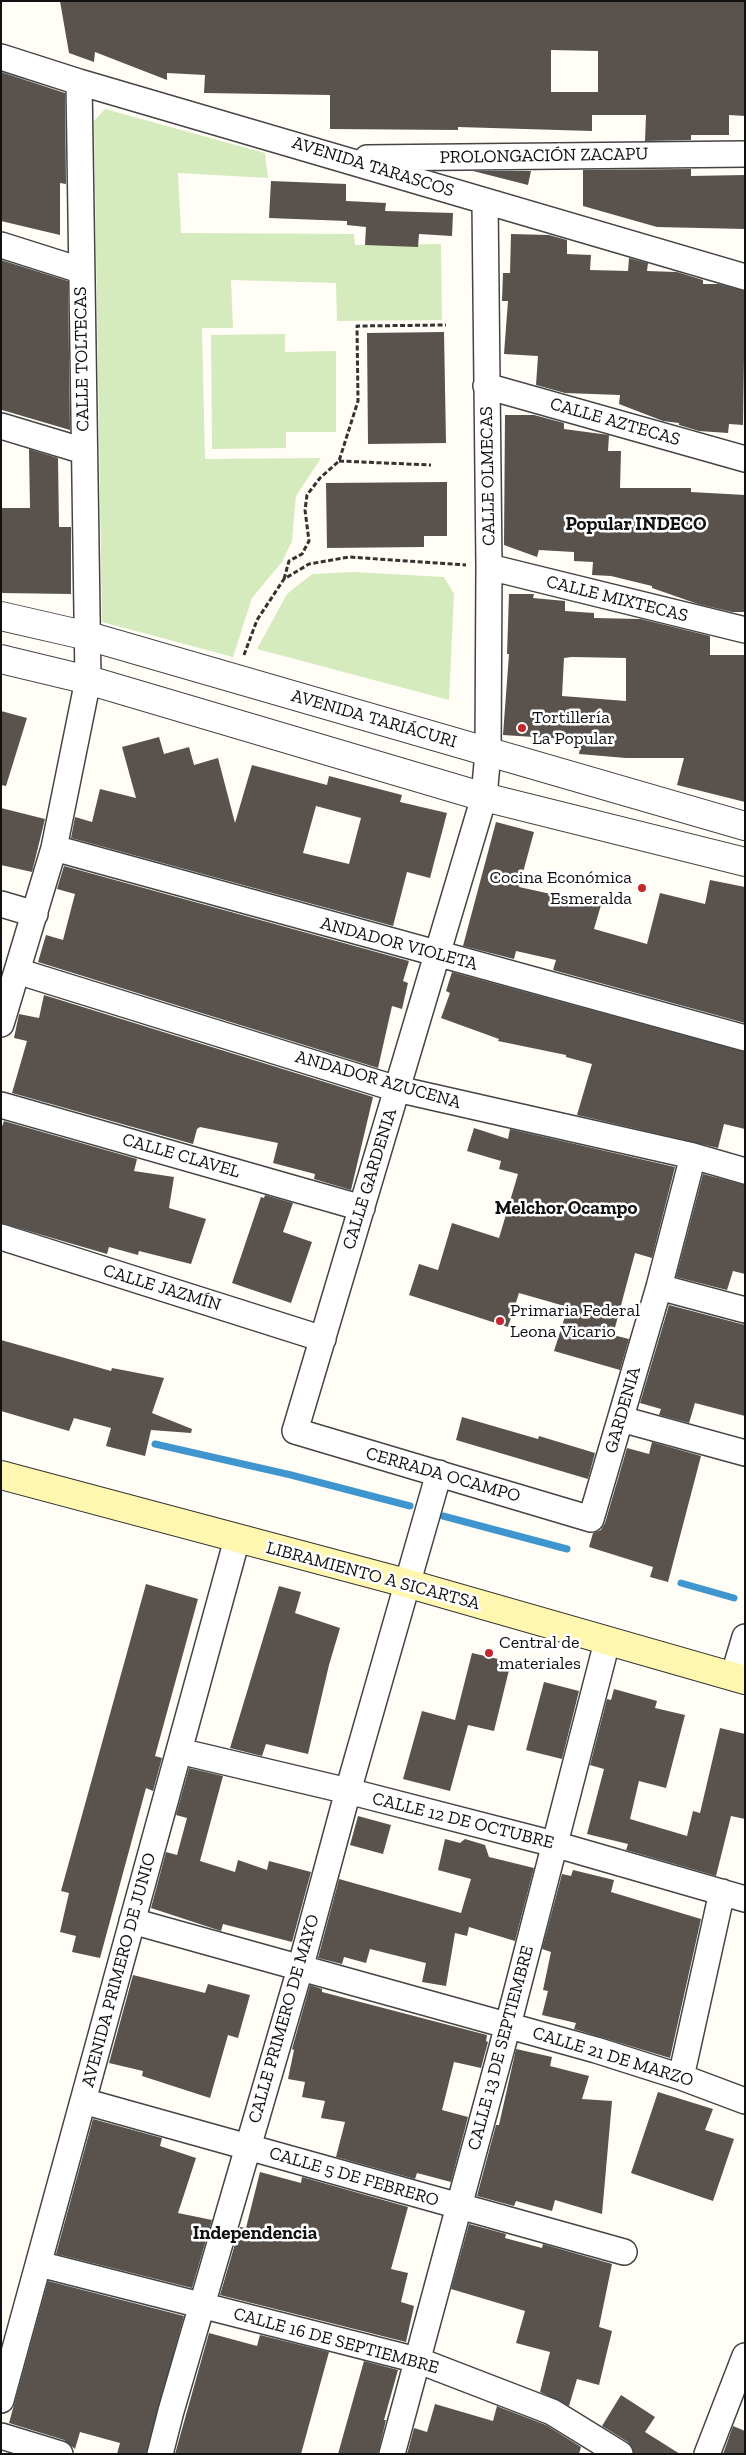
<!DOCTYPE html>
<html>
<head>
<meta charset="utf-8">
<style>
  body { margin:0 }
  #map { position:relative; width:746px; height:2455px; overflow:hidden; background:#fffdf5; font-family:"Zilla Slab",serif }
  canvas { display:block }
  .frame { position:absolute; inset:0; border:2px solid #111; pointer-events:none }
</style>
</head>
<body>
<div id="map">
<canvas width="746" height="2455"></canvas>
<div class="frame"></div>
</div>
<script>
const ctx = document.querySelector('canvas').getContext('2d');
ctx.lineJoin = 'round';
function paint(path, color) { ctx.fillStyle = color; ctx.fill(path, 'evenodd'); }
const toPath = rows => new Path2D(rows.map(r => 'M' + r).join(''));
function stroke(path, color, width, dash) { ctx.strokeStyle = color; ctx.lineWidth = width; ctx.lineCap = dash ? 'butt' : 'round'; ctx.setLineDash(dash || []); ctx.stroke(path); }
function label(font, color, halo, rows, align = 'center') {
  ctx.font = font + ' "Zilla Slab",serif'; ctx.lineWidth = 5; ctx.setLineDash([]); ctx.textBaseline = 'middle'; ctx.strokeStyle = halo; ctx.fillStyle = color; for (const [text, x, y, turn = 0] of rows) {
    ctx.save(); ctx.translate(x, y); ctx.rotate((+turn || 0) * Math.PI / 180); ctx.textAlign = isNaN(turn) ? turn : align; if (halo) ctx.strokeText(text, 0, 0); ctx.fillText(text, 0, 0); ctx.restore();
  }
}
const green = toPath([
  [105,109,265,153,268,178,178,173,181,233,354,234,355,245,441,244,442,320,337,321,336,283,231,280,233,328,202,328,205,459,321,458,296,496,292,541,282,562,252,598,233,657,102,622,94,121],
  [285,334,285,352,336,351,336,432,286,432,286,448,212,449,211,335],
  [354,572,444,577,454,594,449,700,257,649,287,594,312,574]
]);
const stream = toPath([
  [155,1444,291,1475,410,1506],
  [443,1516,567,1549],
  [681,1583,734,1598]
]);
const building = toPath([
  [60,1,745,1,745,116,729,115,729,135,691,135,691,140,645,141,646,115,592,115,592,131,458,127,458,130,330,129,330,95,204,93,205,75,167,73,167,80,95,52,94,62,69,53],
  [551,50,598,51,598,92,551,92],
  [1,72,65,93,66,184,60,183,60,235,1,221],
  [691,169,691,176,745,175,745,229,657,227,583,206,583,170],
  [473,171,531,171,528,185],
  [271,181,346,184,346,201,386,203,385,211,453,213,452,236,419,234,418,247,365,245,366,227,347,225,347,221,269,218],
  [511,234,549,235,567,240,567,254,591,255,590,270,628,271,629,258,648,263,647,271,677,272,703,280,703,284,719,284,745,291,743,425,729,424,728,433,699,431,679,425,679,423,663,421,619,404,620,395,565,393,536,385,538,356,504,354,508,301,502,301,503,273,510,273],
  [1,260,68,281,70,430,2,410],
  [444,332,446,443,368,444,367,333],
  [505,415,534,415,564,423,564,429,609,435,608,451,621,451,620,488,691,488,691,492,745,495,745,612,732,612,698,604,652,588,652,586,611,576,592,575,593,562,574,561,574,552,539,550,537,557,504,545],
  [29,449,58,458,59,527,71,527,71,594,1,593,1,508,30,508],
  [447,482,447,536,424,536,424,547,327,548,326,483],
  [509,594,534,594,533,598,565,601,565,611,594,613,594,618,641,619,710,636,710,655,745,655,745,802,677,785,684,758,626,758,579,754,581,740,503,735,509,654,507,654],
  [572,657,626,658,626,701,562,696,564,658],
  [1,711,27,718,6,786,1,785],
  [159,737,164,754,189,747,194,765,218,758,235,823,252,765,327,785,329,776,402,795,400,802,447,813,430,878,407,872,393,926,71,838,75,817,92,822,100,789,136,798,122,747],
  [316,806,361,818,349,864,303,853],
  [1,808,45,819,32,872,1,865],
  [496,822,534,832,519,887,601,905,594,929,647,944,660,893,705,904,710,880,745,887,745,1023,553,970,556,960,516,951,514,959,463,946],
  [64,866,409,961,403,981,408,983,402,1009,392,1006,378,1068,38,962,46,935,63,940,75,894,57,889],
  [452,972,745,1052,745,1129,724,1124,718,1148,577,1115,592,1064,566,1057,566,1055,498,1041,499,1039,441,1018,450,993,446,991],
  [44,995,373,1097,351,1190,314,1179,315,1174,273,1163,278,1143,200,1127,197,1129,193,1144,12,1093,27,1041,14,1038,19,1014,39,1018],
  [4,1121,137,1159,134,1171,174,1177,169,1208,206,1219,191,1264,139,1251,138,1255,109,1247,107,1254,1,1223,1,1129],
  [474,1128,508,1139,510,1129,675,1167,652,1258,635,1253,613,1335,629,1339,620,1370,554,1351,568,1307,519,1293,508,1327,409,1295,419,1264,438,1270,452,1223,499,1238,518,1174,499,1169,501,1161,467,1151],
  [703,1174,745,1185,745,1274,733,1271,727,1290,676,1277],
  [265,1195,293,1203,283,1232,312,1242,291,1303,232,1283,261,1197,264,1198],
  [669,1305,745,1325,745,1416,695,1403,689,1423,659,1415,661,1409,640,1403],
  [1,1340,111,1371,112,1368,164,1378,152,1413,192,1429,191,1433,151,1430,145,1456,106,1446,111,1428,74,1418,69,1431,1,1411],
  [462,1417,538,1439,539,1436,595,1453,588,1479,456,1440],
  [652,1442,701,1456,668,1582,650,1577,653,1567,589,1547,593,1533,601,1530,605,1523,627,1448,649,1454],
  [146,1584,198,1599,155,1756,162,1758,153,1791,146,1788,100,1958,72,1952,76,1936,60,1932,69,1893,61,1891],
  [279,1586,301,1592,295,1613,340,1628,329,1665,308,1754,266,1744,262,1756,230,1748],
  [472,1653,511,1662,494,1731,468,1725,450,1791,403,1779,422,1711,455,1720],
  [544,1682,579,1691,562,1759,526,1750],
  [614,1689,657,1701,655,1708,685,1715,666,1788,639,1781,630,1819,687,1836,693,1811,700,1813,720,1728,745,1734,745,1819,731,1816,716,1876,626,1850,628,1844,587,1834,604,1769,590,1765,607,1699,611,1700],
  [189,1768,223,1776,200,1861,235,1872,238,1860,267,1870,269,1861,311,1872,292,1942,223,1924,221,1931,151,1908,166,1852,177,1855,187,1818,176,1815],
  [358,1816,391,1825,383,1854,350,1845],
  [445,1839,460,1843,465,1839,485,1845,489,1857,534,1868,515,1941,469,1927,467,1936,455,1933,446,1986,422,1982,426,1963,370,1949,366,1963,344,1957,342,1964,318,1958,339,1879,461,1913,471,1879,438,1870],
  [573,1870,614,1880,611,1892,701,1919,670,2058,574,2029,576,2023,542,2015,548,1991,543,1990,551,1952,542,1949,562,1874,571,1876],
  [133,1975,205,1993,208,1984,250,1995,238,2038,228,2035,210,2098,142,2076,143,2071,109,2063],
  [310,1985,322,1989,322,1992,487,2035,486,2041,488,2042,481,2068,454,2062,442,2110,468,2117,451,2182,417,2173,415,2179,336,2157,345,2122,321,2118,325,2101,302,2097,305,2082,288,2079,294,2050,292,2049],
  [516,2049,552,2057,550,2066,589,2076,582,2099,612,2101,602,2214,555,2200,552,2211,516,2201,514,2206,477,2196,496,2125,499,2125],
  [658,2092,713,2109,705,2130,734,2139,713,2201,631,2173],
  [93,2119,162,2138,160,2146,196,2158,178,2213,212,2220,192,2288,56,2254],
  [260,2172,301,2183,302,2177,408,2207,391,2269,408,2273,401,2302,414,2306,406,2342,220,2295,240,2227,246,2228],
  [469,2224,506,2234,505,2238,542,2248,543,2244,612,2264,599,2327,612,2331,599,2385,577,2379,569,2406,540,2392,550,2352,516,2343,525,2311,451,2289],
  [48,2281,184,2316,146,2454,117,2454,120,2443,80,2432,75,2449,64,2440,9,2423],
  [209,2333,257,2346,260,2335,329,2352,301,2454,175,2454],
  [364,2361,398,2370,384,2420,386,2420,378,2454,338,2454],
  [621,2395,655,2417,645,2432,680,2454,634,2454,628,2442,602,2426],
  [435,2404,493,2421,497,2406,499,2407,546,2425,581,2447,579,2454,407,2454,414,2428,427,2432],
  [733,2426,745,2431,745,2454,723,2454]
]);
const path = toPath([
  [339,461,431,465],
  [284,579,289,561,302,554,309,541,305,510,307,495,320,478,339,461,358,401,357,326,446,325],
  [244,655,257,620,284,579,309,564,349,557,466,565]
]);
const minor = toPath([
  [1,57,79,82,745,277],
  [367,158,745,154],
  [485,201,489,567,488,752,484,797,295,1431,591,1519,659,1287,693,1156],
  [1,245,80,270],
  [486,386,745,459],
  [1,426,84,451],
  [489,567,745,630],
  [54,848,745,1038],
  [1,904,35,914],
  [17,971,397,1089,693,1156,745,1171],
  [1,1024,54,848,88,680,79,82],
  [1,1105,362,1208],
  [1,1237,323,1339],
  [659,1287,745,1310],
  [621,1419,745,1453],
  [733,1677,745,1637],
  [179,1751,348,1791,554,1844,745,1899],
  [132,1921,596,2050,681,2077,745,2101],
  [681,2077,722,1892],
  [83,2101,624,2252],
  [39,2264,417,2360,552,2412,620,2454],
  [1,2400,237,1539],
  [1,2436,60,2454],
  [160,2454,171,2411,300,1969,348,1791,439,1473],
  [392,2454,508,2025,607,1642],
  [707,2454,745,2356]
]);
const tertiary = toPath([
  [1,616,88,636,745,826],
  [1,659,88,680,484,797,745,862]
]);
const secondary = toPath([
  [1,1475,406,1583,745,1680]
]);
const markers = [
  [522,728,5,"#c4262e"],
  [642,888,5,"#c4262e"],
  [500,1321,5,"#c4262e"],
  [489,1653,5,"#c4262e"]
];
const streetNames = [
  ["PROLONGACIÓN ZACAPU",544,156,-1],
  ["AVENIDA TARASCOS",373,167,17],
  ["CALLE TOLTECAS",82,359,-91],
  ["CALLE AZTECAS",615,422,16],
  ["CALLE OLMECAS",488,476,-91],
  ["CALLE MIXTECAS",617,599,14],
  ["AVENIDA TARIÁCURI",374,719,16],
  ["ANDADOR VIOLETA",399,944,15],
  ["ANDADOR AZUCENA",378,1080,16],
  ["CALLE CLAVEL",181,1156,16],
  ["CALLE GARDENIA",370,1179,-73],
  ["CALLE JAZMÍN",162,1288,17],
  ["GARDENIA",623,1410,-74],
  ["CERRADA OCAMPO",443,1475,16],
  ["LIBRAMIENTO A SICARTSA",373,1576,15],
  ["CALLE 12 DE OCTUBRE",463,1821,14],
  ["AVENIDA PRIMERO DE JUNIO",119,1970,-75],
  ["CALLE PRIMERO DE MAYO",284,2019,-74],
  ["CALLE 13 DE SEPTIEMBRE",501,2048,-75],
  ["CALLE 21 DE MARZO",613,2057,17],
  ["CALLE 5 DE FEBRERO",354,2177,16],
  ["CALLE 16 DE SEPTIEMBRE",336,2341,15]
];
const poiNames = [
  ["Tortillería",532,718],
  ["La Popular",532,739],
  ["Cocina Económica",632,878,"right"],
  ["Esmeralda",632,899,"right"],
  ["Primaria Federal",510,1311],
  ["Leona Vicario",510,1332],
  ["Central de",499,1643],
  ["materiales",499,1664]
];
const neighbourhoodNames = [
  ["Popular INDECO",636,525],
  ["Melchor Ocampo",566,1209],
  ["Independencia",255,2234]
];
paint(green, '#d5ebbd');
stroke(stream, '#3f96cf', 7);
paint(building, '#5a524d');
stroke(minor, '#444', 28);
stroke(tertiary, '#444', 30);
stroke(secondary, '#333', 30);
stroke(path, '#333', 3, [5, 2.5]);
stroke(minor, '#fff', 25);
stroke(tertiary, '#fff', 28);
stroke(secondary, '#fff6b0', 28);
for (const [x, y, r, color] of markers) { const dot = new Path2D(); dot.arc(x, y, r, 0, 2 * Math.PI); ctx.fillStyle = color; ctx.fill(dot); stroke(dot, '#fff', 2); }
label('18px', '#111', '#fff', streetNames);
label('18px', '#111', '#fff', poiNames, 'left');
label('bold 19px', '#111', '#fff', neighbourhoodNames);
</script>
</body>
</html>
